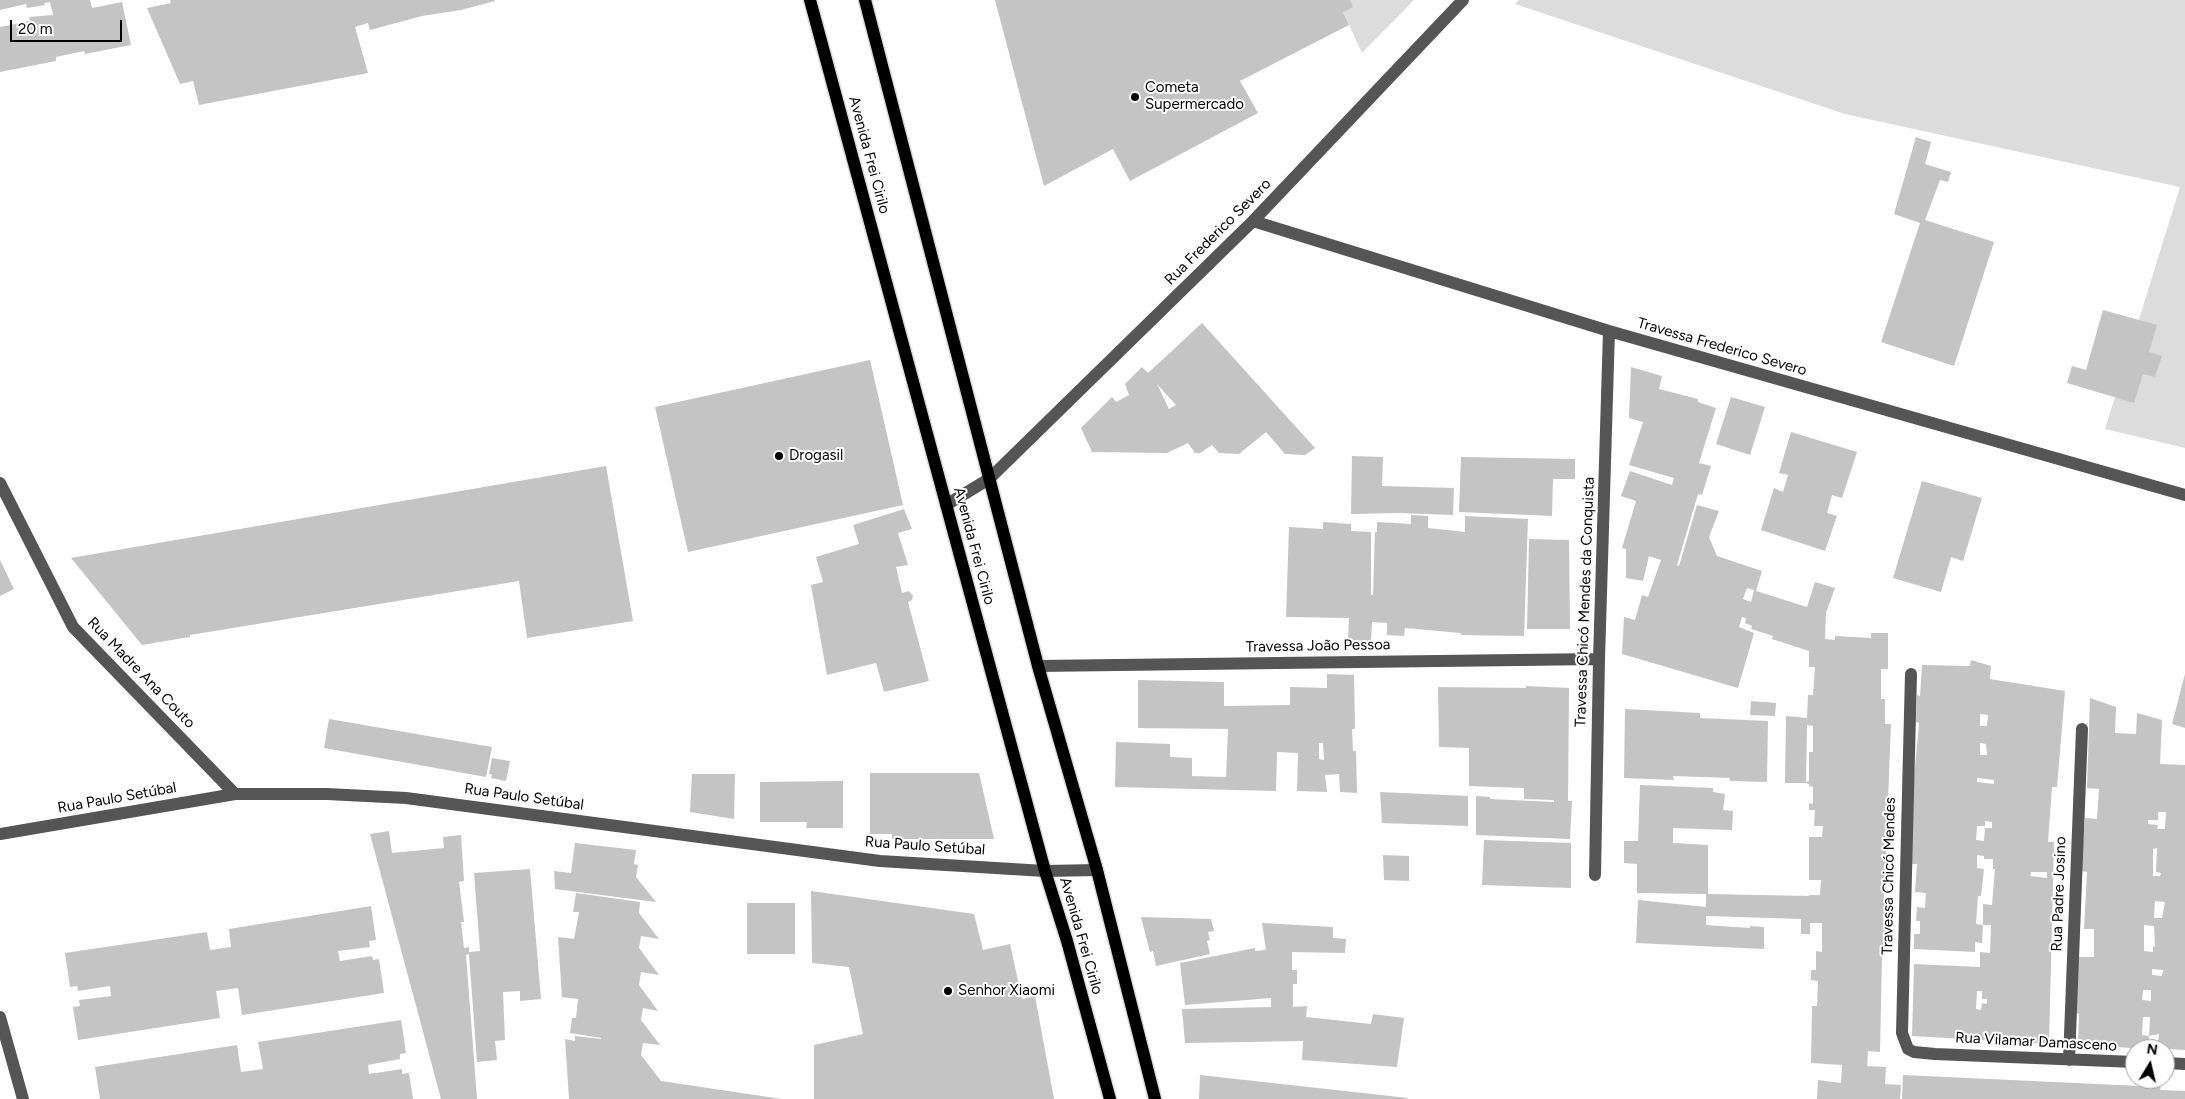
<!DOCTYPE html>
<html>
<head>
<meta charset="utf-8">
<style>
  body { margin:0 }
  #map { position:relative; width:2185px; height:1099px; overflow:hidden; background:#fff; font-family:Figtree,sans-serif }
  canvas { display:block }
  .north { position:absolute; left:2125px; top:1039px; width:50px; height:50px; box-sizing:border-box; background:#fff; border:1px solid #999; border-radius:50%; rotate:9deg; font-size:14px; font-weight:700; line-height:20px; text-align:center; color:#000 }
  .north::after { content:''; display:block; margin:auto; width:18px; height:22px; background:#000; clip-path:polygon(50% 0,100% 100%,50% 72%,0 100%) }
  .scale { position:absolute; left:10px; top:20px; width:112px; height:22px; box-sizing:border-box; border:2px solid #000; border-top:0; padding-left:6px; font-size:15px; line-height:18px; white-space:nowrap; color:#000; -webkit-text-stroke:4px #fff; paint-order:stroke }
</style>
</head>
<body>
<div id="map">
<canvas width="2185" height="1099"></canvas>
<div class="north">N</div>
<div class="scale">20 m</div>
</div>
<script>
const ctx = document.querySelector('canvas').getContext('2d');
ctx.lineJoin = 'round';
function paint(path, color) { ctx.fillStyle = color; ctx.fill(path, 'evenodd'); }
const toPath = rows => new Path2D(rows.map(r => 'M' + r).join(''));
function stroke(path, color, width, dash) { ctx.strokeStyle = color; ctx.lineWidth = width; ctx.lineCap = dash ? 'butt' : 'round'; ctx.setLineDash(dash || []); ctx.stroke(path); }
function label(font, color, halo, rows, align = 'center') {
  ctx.font = font + ' Figtree,sans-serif'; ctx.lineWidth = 4; ctx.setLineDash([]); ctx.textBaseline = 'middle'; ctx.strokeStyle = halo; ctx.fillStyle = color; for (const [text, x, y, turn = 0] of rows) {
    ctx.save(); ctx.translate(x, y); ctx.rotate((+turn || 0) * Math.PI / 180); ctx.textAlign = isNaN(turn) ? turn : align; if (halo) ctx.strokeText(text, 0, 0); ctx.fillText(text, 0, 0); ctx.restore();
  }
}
const green = toPath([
  [1350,0,1414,0,1362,53,1343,12],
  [1519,0,2185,0,2185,448,2105,429,2180,187,1845,114,1515,4]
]);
const building = toPath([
  [0,0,90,0,92,8,122,2,131,45,85,54,84,51,56,57,56,61,0,72,0,27,30,21,29,17,53,15,50,2,44,3,45,5,27,8,26,4,0,10],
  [170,0,495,0,495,1,461,10,422,16,370,30,368,23,355,27,368,73,199,105,193,81,180,84,147,8,171,3],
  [995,0,1350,0,1353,7,1343,12,1349,25,1240,81,1258,113,1130,181,1113,149,1044,186],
  [1916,137,1931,142,1925,164,1951,172,1948,182,1940,180,1925,220,1994,242,1954,366,1881,342,1920,223,1894,214],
  [2103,310,2157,325,2149,352,2162,356,2155,377,2143,374,2134,403,2067,383,2072,366,2086,370],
  [1202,323,1315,448,1305,455,1285,454,1266,432,1239,454,1219,453,1212,445,1200,453,1195,453,1188,443,1167,453,1092,452,1081,428,1112,397,1116,402,1129,395,1125,384,1142,367,1148,373],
  [1157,384,1176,405,1169,409],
  [870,360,903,505,688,552,655,407],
  [1631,367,1662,376,1659,389,1698,399,1698,402,1716,408,1699,463,1711,466,1702,495,1698,494,1677,565,1679,566,1697,505,1719,511,1709,537,1717,556,1762,571,1756,591,1807,607,1815,582,1835,588,1826,613,1825,639,1835,640,1835,636,1871,638,1871,633,1888,633,1888,669,1881,669,1881,699,1885,699,1885,724,1891,724,1883,927,1886,927,1885,956,1882,955,1880,1052,1868,1051,1867,1066,1886,1067,1885,1084,1901,1085,1900,1099,1817,1099,1818,1080,1841,1083,1842,1065,1811,1063,1812,1006,1817,1006,1818,981,1811,980,1811,970,1816,970,1816,951,1822,952,1822,923,1810,923,1810,934,1801,934,1801,919,1706,916,1706,925,1750,928,1750,926,1764,927,1764,949,1636,943,1638,900,1706,907,1706,894,1637,893,1637,864,1624,863,1624,841,1638,841,1640,785,1713,788,1713,792,1725,794,1723,810,1733,811,1732,830,1673,828,1673,843,1708,845,1708,894,1809,896,1809,895,1820,895,1821,880,1809,880,1809,837,1822,837,1823,826,1814,826,1815,810,1809,810,1809,803,1813,804,1813,787,1809,786,1809,784,1806,783,1785,783,1786,716,1807,718,1808,695,1813,695,1815,667,1809,667,1809,651,1772,639,1773,636,1751,629,1752,626,1745,623,1746,618,1742,617,1739,627,1754,633,1738,688,1622,654,1624,617,1635,620,1642,595,1648,597,1661,560,1649,556,1643,581,1626,578,1626,549,1622,548,1636,501,1621,496,1630,471,1672,485,1674,478,1629,465,1643,422,1629,418],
  [1747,588,1754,590,1751,602,1743,599],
  [1807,725,1813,726,1813,752,1809,752,1809,781,1806,782],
  [1731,397,1765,407,1750,455,1716,444],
  [1791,432,1857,452,1842,498,1832,495,1827,513,1837,516,1825,551,1761,530,1774,488,1783,492,1788,475,1779,473],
  [1352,456,1383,457,1382,486,1454,488,1453,515,1399,513,1351,514],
  [1461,457,1575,459,1575,479,1553,479,1552,516,1459,512],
  [606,466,633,621,527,638,519,581,190,635,190,637,142,645,71,558],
  [1922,481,1982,498,1963,561,1951,557,1941,592,1893,578],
  [904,509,912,529,898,533,908,565,896,567,902,593,909,591,913,596,912,600,908,602,929,681,884,692,876,663,827,675,811,585,823,582,816,557,859,544,853,525],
  [1411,515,1428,516,1428,528,1465,532,1465,516,1528,519,1524,636,1461,635,1461,633,1405,628,1404,636,1387,635,1387,623,1372,622,1371,641,1348,640,1349,618,1286,617,1289,527,1323,529,1323,522,1351,524,1351,531,1371,532,1371,595,1373,595,1375,532,1377,532,1377,522,1411,524],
  [1529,539,1569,540,1570,629,1527,629],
  [0,560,14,589,0,596],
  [1971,660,1991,666,1990,679,2065,691,2057,787,2052,787,2048,842,2054,842,2049,1044,1912,1036,1914,964,1980,967,1980,952,1990,953,1991,925,1983,925,1983,904,1992,905,1995,869,1993,869,1993,859,1984,859,1984,856,1977,855,1977,868,1984,869,1981,896,1978,896,1976,924,1983,925,1982,943,1975,942,1975,952,1914,949,1914,934,1920,934,1920,921,1916,921,1917,907,1925,908,1926,893,1915,892,1917,864,1911,864,1914,778,1919,723,1916,722,1917,695,1920,696,1922,665,1970,666],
  [1980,714,1988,715,1987,726,1980,726],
  [1980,743,1986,744,1987,755,1980,755],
  [1977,778,1994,780,1994,784,1977,782],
  [1985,821,1992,822,1992,828,1985,828,1984,841,1976,840,1977,826,1985,826],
  [2031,872,2047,872,2047,878,2030,876],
  [1977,991,1982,991,1982,999,1987,999,1987,1004,1982,1003,1981,1010,1976,1009],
  [1327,674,1354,675,1355,729,1352,729,1353,751,1356,751,1357,793,1340,792,1339,774,1325,775,1327,792,1297,791,1298,753,1277,752,1276,791,1115,787,1116,742,1170,744,1170,757,1192,758,1192,776,1226,777,1228,729,1138,728,1138,680,1224,682,1224,706,1290,705,1290,687,1327,688],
  [1319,743,1323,743,1324,760,1319,759],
  [2185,674,2185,728,2172,724],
  [1526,686,1569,688,1568,801,1572,801,1570,839,1476,835,1476,796,1490,797,1490,799,1554,802,1554,800,1524,799,1524,788,1522,788,1469,786,1469,748,1439,747,1438,687,1526,688],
  [2090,698,2116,707,2115,733,2136,734,2137,713,2162,720,2160,764,2185,765,2185,1050,2153,1048,2154,1042,2158,1042,2159,1034,2149,1036,2150,1017,2143,1017,2142,1035,2149,1036,2149,1049,2078,1045,2079,1014,2076,1013,2078,957,2094,957,2094,929,2084,929,2087,872,2081,871,2085,818,2097,819,2099,789,2087,788],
  [2158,812,2166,812,2165,829,2157,829,2158,825,2148,824,2148,820,2158,820],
  [2157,848,2156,872,2161,873,2160,876,2153,876,2153,849],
  [2155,901,2165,902,2162,918,2154,918],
  [2144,925,2154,926,2155,947,2153,946,2153,952,2144,951],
  [2152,969,2163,970,2162,976,2152,975],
  [2143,990,2151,990,2151,1001,2142,1000],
  [1751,701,1776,703,1775,716,1750,715],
  [1625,709,1700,713,1700,718,1768,721,1767,782,1730,781,1730,778,1673,776,1674,780,1624,778],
  [329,719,492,747,486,777,324,748],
  [492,758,510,761,506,781,491,778,492,774,489,774],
  [870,773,979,773,994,839,892,839,892,834,870,834],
  [692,774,735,774,734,819,690,812],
  [843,781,843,828,806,828,807,822,760,822,760,782],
  [1380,792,1468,796,1468,826,1382,823],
  [389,831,392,853,444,848,443,837,461,835,464,881,459,882,464,922,461,922,464,948,469,947,469,952,480,951,474,873,530,869,541,999,520,1001,520,991,503,992,505,1040,495,1041,497,1060,477,1062,469,954,466,955,477,1099,441,1099,370,834],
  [1484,840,1571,843,1571,888,1482,885],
  [575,843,636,850,634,864,638,865,636,877,656,902,555,889,554,871,571,873],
  [1383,855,1409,856,1409,881,1384,880],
  [811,891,974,914,983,950,1010,944,1022,999,1035,996,1054,1099,814,1099,814,1045,863,1034,849,967,812,963],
  [576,893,640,902,639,913,659,939,641,936,639,948,659,975,641,972,639,985,658,1011,643,1008,641,1020,660,1045,643,1043,641,1055,661,1081,782,1099,569,1099,565,1039,575,1041,575,1036,601,1039,601,1038,570,1033,572,1018,576,1018,578,999,562,997,558,937,574,939,579,912,573,912],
  [747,903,795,903,795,954,747,954],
  [371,906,376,940,369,941,370,947,338,951,340,961,372,956,373,960,379,959,384,993,242,1015,238,988,216,991,220,1018,78,1040,73,1007,80,1006,79,1000,111,996,110,986,78,991,77,986,70,987,65,953,207,932,210,950,231,947,229,929],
  [1141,917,1211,919,1214,931,1208,932,1210,940,1207,941,1210,954,1156,966,1153,951,1150,952],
  [1262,923,1333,927,1333,938,1346,939,1345,953,1292,952,1292,970,1297,970,1297,984,1293,984,1293,1007,1307,1006,1306,1017,1371,1024,1373,1014,1404,1018,1397,1067,1302,1060,1303,1041,1185,1043,1182,1009,1271,1007,1271,998,1185,1005,1180,963,1255,948,1255,951,1266,950],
  [401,1020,406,1053,400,1054,400,1059,368,1065,369,1074,402,1069,402,1074,409,1073,413,1099,100,1099,95,1067,237,1045,241,1072,263,1069,258,1042],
  [1200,1075,1408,1098,1408,1099,1199,1099],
  [1903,1075,2161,1087,2160,1090,2185,1091,2185,1099,1902,1099]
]);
const minor = toPath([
  [1253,221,1609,331,2185,495],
  [0,483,73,627,235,794],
  [946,505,989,479,1253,221,1463,0],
  [1038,666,1599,659],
  [1911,674,1902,1033,1908,1049,1914,1052,1935,1054,2135,1062],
  [0,834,235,794,327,794,406,798,880,861,1045,871,1097,870],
  [1595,875,1599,659,1609,331],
  [0,1017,23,1099],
  [2069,1060,2082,729],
  [2165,1063,2185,1064]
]);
const major = toPath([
  [810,0,1045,871,1067,941,1110,1099],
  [865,0,1038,666,1097,870,1155,1099]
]);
const markers = [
  [1135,97,5,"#000"],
  [779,456,5,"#000"],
  [948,991,5,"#000"]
];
const poiNames = [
  ["Cometa",1145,88],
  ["Supermercado",1145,105],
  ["Drogasil",789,456],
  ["Senhor Xiaomi",958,991]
];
const streetNames = [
  ["Avenida Frei Cirilo",869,155,75],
  ["Rua Frederico Severo",1218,232,-45],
  ["Travessa Frederico Severo",1722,347,16],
  ["Avenida Frei Cirilo",974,546,75],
  ["Travessa Chicó Mendes da Conquista",1585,602,-88],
  ["Travessa João Pessoa",1318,646,-1],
  ["Rua Madre Ana Couto",141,673,46],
  ["Rua Paulo Setúbal",524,797,8],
  ["Rua Paulo Setúbal",117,798,-10],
  ["Rua Paulo Setúbal",925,846,4],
  ["Travessa Chicó Mendes",1889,876,-89],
  ["Rua Padre Josino",2059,894,-88],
  ["Avenida Frei Cirilo",1081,936,74],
  ["Rua Vilamar Damasceno",2036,1042,3]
];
paint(green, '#dcdcdc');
paint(building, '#c4c4c4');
stroke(major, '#dbdbdb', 15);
stroke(minor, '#555', 12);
stroke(major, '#000', 12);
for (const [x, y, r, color] of markers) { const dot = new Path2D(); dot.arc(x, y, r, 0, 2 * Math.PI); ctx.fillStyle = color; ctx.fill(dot); stroke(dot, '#fff', 2); }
label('15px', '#000', '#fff', poiNames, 'left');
label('15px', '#000', '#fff', streetNames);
</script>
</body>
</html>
